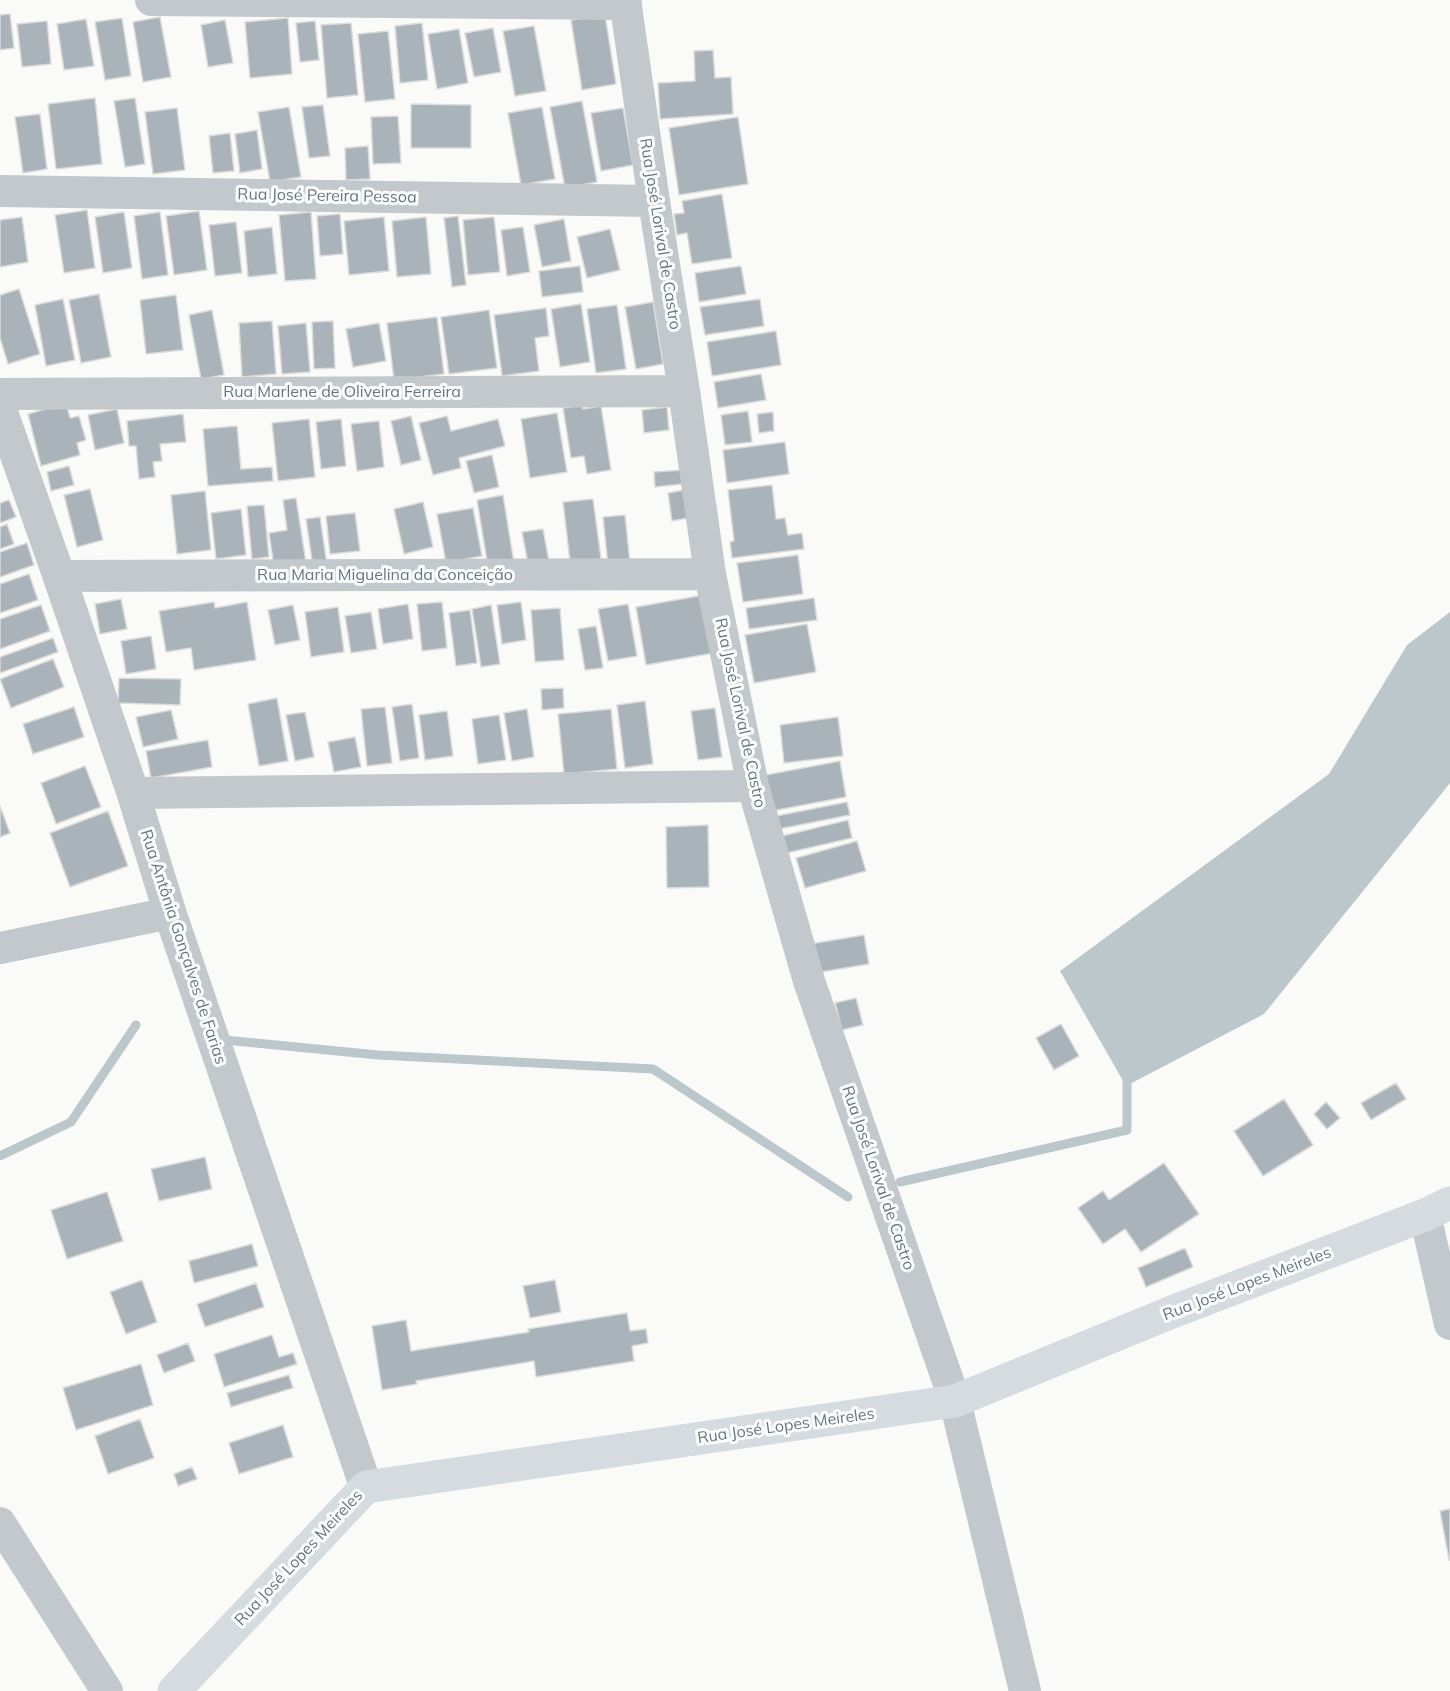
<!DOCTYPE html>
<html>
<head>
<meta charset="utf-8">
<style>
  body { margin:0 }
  canvas { display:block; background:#fafaf8 }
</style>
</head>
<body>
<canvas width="1450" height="1691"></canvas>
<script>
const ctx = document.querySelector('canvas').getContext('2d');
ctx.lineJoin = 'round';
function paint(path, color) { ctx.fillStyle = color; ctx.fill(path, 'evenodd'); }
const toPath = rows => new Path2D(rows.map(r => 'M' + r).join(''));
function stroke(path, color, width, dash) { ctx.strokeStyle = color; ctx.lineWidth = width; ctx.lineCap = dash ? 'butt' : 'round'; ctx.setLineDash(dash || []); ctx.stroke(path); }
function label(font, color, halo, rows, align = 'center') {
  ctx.font = font + ' Mulish,sans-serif'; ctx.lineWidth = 6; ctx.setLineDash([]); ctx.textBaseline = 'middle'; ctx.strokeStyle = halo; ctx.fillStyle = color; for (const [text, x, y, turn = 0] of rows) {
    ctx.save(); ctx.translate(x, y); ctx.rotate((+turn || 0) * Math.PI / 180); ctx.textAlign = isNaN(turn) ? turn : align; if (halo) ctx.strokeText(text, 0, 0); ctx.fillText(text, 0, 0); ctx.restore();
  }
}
const water = toPath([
  [1450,612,1450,783,1264,1014,1126,1086,1060,971,1329,774,1407,645]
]);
const stream = toPath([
  [225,1040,378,1055,653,1069,848,1197],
  [0,1156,71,1122,136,1025],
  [900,1182,1127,1130,1127,1074]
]);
const building = toPath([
  [10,14,14,48,0,50,0,15,10,14],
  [605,15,616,84,582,90,571,20,605,15],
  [160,17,171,77,143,82,133,22,160,17],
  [122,18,131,76,105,80,95,22,122,18],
  [288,18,292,74,250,78,245,22,288,18],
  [86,19,94,66,64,70,57,24,86,19],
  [225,20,233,63,208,67,201,25,225,20],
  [47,21,51,64,22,67,17,24,47,21],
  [315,21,319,60,300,62,296,23,315,21],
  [351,23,358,95,327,98,321,25,351,23],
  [422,23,428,80,400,83,395,26,422,23],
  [534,26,546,91,515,96,503,31,534,26],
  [493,28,501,72,474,77,465,33,493,28],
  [459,29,468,83,437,89,428,34,459,29],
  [388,31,395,99,365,102,358,34,388,31],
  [713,50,715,78,731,77,733,114,660,119,658,83,695,81,694,51,713,50],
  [95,98,102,164,56,169,48,104,95,98],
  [135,98,145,164,125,167,114,101,135,98],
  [582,101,597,182,565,188,550,107,582,101],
  [411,104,471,105,471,148,411,148,411,104],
  [323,105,330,156,309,158,302,107,323,105],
  [289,107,301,177,270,182,258,112,289,107],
  [542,107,555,179,521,185,508,113,542,107],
  [177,108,185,170,153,174,145,112,177,108],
  [623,108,633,165,601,171,591,113,623,108],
  [40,114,47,169,23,173,15,117,40,114],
  [398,116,401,163,373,164,371,117,398,116],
  [738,117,748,184,679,195,669,128,738,117],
  [257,130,262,169,240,173,235,134,257,130],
  [230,133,234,171,213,173,209,136,230,133],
  [368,146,370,179,346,180,345,148,368,146],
  [722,194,732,258,692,264,687,233,677,235,674,214,684,213,682,201,722,194],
  [87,210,95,268,64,273,55,215,87,210],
  [199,211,207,270,174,275,166,216,199,211],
  [124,212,132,268,103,273,95,217,124,212],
  [160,212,168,275,142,279,134,216,160,212],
  [311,212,316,279,285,281,279,215,311,212],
  [340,214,343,254,320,256,317,216,340,214],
  [458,216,466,285,452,287,444,218,458,216],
  [22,217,28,262,0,267,0,220,22,217],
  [384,217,389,271,349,275,344,221,384,217],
  [426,217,431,274,397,277,392,221,426,217],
  [494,217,500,272,468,275,463,220,494,217],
  [564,219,571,261,542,267,534,225,564,219],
  [236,222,242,273,215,276,209,225,236,222],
  [272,227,277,274,248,277,244,231,272,227],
  [523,227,530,272,507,276,501,230,523,227],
  [610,229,620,270,587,278,577,237,610,229],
  [580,266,583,292,542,297,539,271,580,266],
  [741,266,746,294,699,302,695,273,741,266],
  [19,289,40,354,8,364,0,338,0,295,19,289],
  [99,294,111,357,81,363,69,300,99,294],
  [176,295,183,350,146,354,140,300,176,295],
  [63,299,75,360,46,366,35,305,63,299],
  [760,299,764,326,705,335,700,307,760,299],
  [653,302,663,364,636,369,625,307,653,302],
  [581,304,590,362,560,367,551,309,581,304],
  [617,305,626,369,596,373,587,309,617,305],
  [546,308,549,336,535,338,539,371,502,376,494,315,546,308],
  [212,310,224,375,201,379,189,315,212,310],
  [489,310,497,368,449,374,441,317,489,310],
  [437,317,444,374,394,380,387,323,437,317],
  [272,321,276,374,242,377,239,323,272,321],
  [333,321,335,368,314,369,312,322,333,321],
  [306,323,310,372,282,374,278,326,306,323],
  [379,323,386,361,353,367,346,329,379,323],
  [776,331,781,365,712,376,707,342,776,331],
  [761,374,766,400,718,408,714,382,761,374],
  [66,403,70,418,79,416,86,440,77,443,80,455,41,466,28,414,66,403],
  [582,405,583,409,601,406,611,470,587,474,584,456,571,458,563,408,582,405],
  [667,407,669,430,644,433,642,410,667,407],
  [117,409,124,443,95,450,88,415,117,409],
  [748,411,752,442,725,445,721,415,748,411],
  [773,412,774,431,759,433,757,414,773,412],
  [557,413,567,472,530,478,521,419,557,413],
  [183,414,186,442,160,444,162,461,153,462,155,477,139,479,136,446,129,446,127,421,183,414],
  [411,416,421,460,401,465,391,421,411,416],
  [447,416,451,431,498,419,505,446,459,458,461,468,433,475,419,423,447,416],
  [309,419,315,477,278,481,272,423,309,419],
  [341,419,346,466,321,469,316,422,341,419],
  [379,421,384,467,357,471,351,424,379,421],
  [237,426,241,469,272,467,273,481,208,486,203,429,237,426],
  [785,442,789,474,727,483,723,450,785,442],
  [492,455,499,487,474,493,466,461,492,455],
  [69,466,74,485,51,491,47,472,69,466],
  [683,470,683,484,655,487,654,472,683,470],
  [772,485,776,519,785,518,788,535,802,533,804,549,732,558,730,542,734,541,728,490,772,485],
  [90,489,103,540,77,547,64,495,90,489],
  [684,490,688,518,672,521,668,493,684,490],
  [205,491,211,550,177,554,171,495,205,491],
  [503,495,514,563,488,567,477,500,503,495],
  [296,498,306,563,274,567,269,533,287,530,283,500,296,498],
  [593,499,602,566,571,570,563,502,593,499],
  [9,500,16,517,0,523,0,503,9,500],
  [423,502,433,547,404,554,394,509,423,502],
  [264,505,269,557,252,559,247,506,264,505],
  [473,508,482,556,446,563,437,514,473,508],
  [241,509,246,555,216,559,211,513,241,509],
  [355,513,360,551,330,554,326,516,355,513],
  [625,515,630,563,608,566,603,517,625,515],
  [320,517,327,565,313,567,306,519,320,517],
  [7,524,14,544,0,549,0,527,7,524],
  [543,529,549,561,528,564,522,532,543,529],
  [27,543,34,565,0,577,0,552,27,543],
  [798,555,803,594,743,602,737,563,798,555],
  [29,574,38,600,0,613,0,584,29,574],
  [704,595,714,653,646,665,636,607,704,595],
  [814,598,817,620,749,629,746,608,814,598],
  [121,599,127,629,100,634,95,604,121,599],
  [214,602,215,608,247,602,256,660,194,670,191,648,166,652,159,611,214,602],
  [442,602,447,648,422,651,417,604,442,602],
  [521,602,526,640,502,644,497,605,521,602],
  [408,604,413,639,383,644,378,609,408,604],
  [628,604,637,656,608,661,598,609,628,604],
  [41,605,50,631,0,649,0,619,41,605],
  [293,605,300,640,275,645,268,610,293,605],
  [491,605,500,664,481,667,472,609,491,605],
  [338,607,344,652,311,657,305,612,338,607],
  [560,608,564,660,535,662,531,610,560,608],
  [470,610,477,663,456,666,449,613,470,610],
  [371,612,377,649,351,653,345,616,371,612],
  [807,624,816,672,754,683,745,635,807,624],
  [596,626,603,668,585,670,578,629,596,626],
  [151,636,156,669,126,674,121,641,151,636],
  [53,638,58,652,0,673,0,657,53,638],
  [53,659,64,687,11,708,0,679,53,659],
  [119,678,181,679,180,705,118,703,119,678],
  [563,688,564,708,542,710,541,689,563,688],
  [277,698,288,761,259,766,248,704,277,698],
  [645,701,653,764,625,768,617,705,645,701],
  [412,704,419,758,400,761,392,707,412,704],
  [74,707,84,737,33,754,23,724,74,707],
  [385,707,392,763,367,766,361,709,385,707],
  [715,708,722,757,698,760,691,711,715,708],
  [527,709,534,757,512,761,504,713,527,709],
  [611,709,617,769,564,774,558,714,611,709],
  [171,710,178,739,143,747,136,717,171,710],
  [447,711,453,756,425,760,419,715,447,711],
  [305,712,314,757,295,761,286,715,305,712],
  [499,715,506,760,478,764,472,719,499,715],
  [838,717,843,756,784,763,780,725,838,717],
  [355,737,361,767,334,772,328,742,355,737],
  [208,740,212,767,151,778,146,751,208,740],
  [840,761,846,797,772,811,766,775,840,761],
  [85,766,101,807,56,824,41,783,85,766],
  [847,802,850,815,774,830,771,817,847,802],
  [0,806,10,833,0,837,0,806],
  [108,811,128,866,70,887,50,833,108,811],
  [848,820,852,838,782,854,778,837,848,820],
  [708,825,709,887,667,888,666,827,708,825],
  [857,841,866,871,805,888,796,858,857,841],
  [864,935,869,964,815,973,810,944,864,935],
  [856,998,863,1025,842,1030,835,1003,856,998],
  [1061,1024,1079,1056,1054,1070,1036,1038,1061,1024],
  [1396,1083,1406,1099,1371,1120,1361,1103,1396,1083],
  [1284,1099,1313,1145,1263,1176,1234,1131,1284,1099],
  [1326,1102,1340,1118,1327,1129,1314,1114,1326,1102],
  [205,1157,212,1189,159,1201,151,1169,205,1157],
  [1164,1163,1199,1214,1141,1252,1125,1229,1103,1244,1078,1208,1103,1191,1109,1200,1164,1163],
  [107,1192,123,1241,67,1259,51,1210,107,1192],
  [252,1244,258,1266,194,1283,189,1261,252,1244],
  [1185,1248,1193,1267,1146,1287,1138,1268,1185,1248],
  [142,1280,157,1322,126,1334,110,1292,142,1280],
  [555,1280,561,1312,530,1318,523,1286,555,1280],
  [256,1283,264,1307,205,1327,197,1304,256,1283],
  [627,1313,630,1331,646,1329,648,1343,632,1346,634,1361,536,1377,534,1361,416,1381,417,1384,382,1390,372,1326,406,1320,411,1351,529,1332,528,1329,627,1313],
  [272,1335,279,1357,293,1353,297,1364,224,1387,214,1354,272,1335],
  [188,1343,195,1361,164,1373,157,1355,188,1343],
  [141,1364,153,1405,76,1430,63,1388,141,1364],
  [289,1375,293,1388,231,1407,227,1393,289,1375],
  [140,1419,154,1458,108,1474,95,1436,140,1419],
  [283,1425,293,1457,239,1474,229,1443,283,1425],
  [192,1467,197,1479,178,1486,174,1474,192,1467],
  [1450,1509,1450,1560,1449,1560,1440,1511,1450,1509]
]);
const minor = toPath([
  [151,0,626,4],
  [625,0,654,201,684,391,710,574,753,786,809,981,955,1401,1025,1691],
  [0,191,654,201],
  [0,394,684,391],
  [59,576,710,574],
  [133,793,753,786],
  [0,948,170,913],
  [1425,1215,1450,1324],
  [0,1523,107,1691]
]);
const tertiary = toPath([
  [0,408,59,576,133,793,170,913,366,1487]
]);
const secondary = toPath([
  [174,1691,366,1487,955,1401,1172,1312,1425,1215,1450,1203]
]);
const streetNames = [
  ["Rua José Pereira Pessoa",327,196,1],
  ["Rua José Lorival de Castro",660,234,81],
  ["Rua Marlene de Oliveira Ferreira",342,392],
  ["Rua Maria Miguelina da Conceição",385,575],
  ["Rua José Lorival de Castro",740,713,78],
  ["Rua Antônia Gonçalves de Farias",183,947,72],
  ["Rua José Lorival de Castro",878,1178,71],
  ["Rua José Lopes Meireles",1247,1284,-21],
  ["Rua José Lopes Meireles",786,1426,-8],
  ["Rua José Lopes Meireles",299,1558,-47]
];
paint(water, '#bbc7cb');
stroke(stream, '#bbc7cb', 9);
paint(building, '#aab3b9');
stroke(building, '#dcdcda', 1.5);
stroke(minor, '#c3c8cc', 32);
stroke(tertiary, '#c3c8cc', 33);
stroke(secondary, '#d6dbdf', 33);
label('16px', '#657683', '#fff', streetNames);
</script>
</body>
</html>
